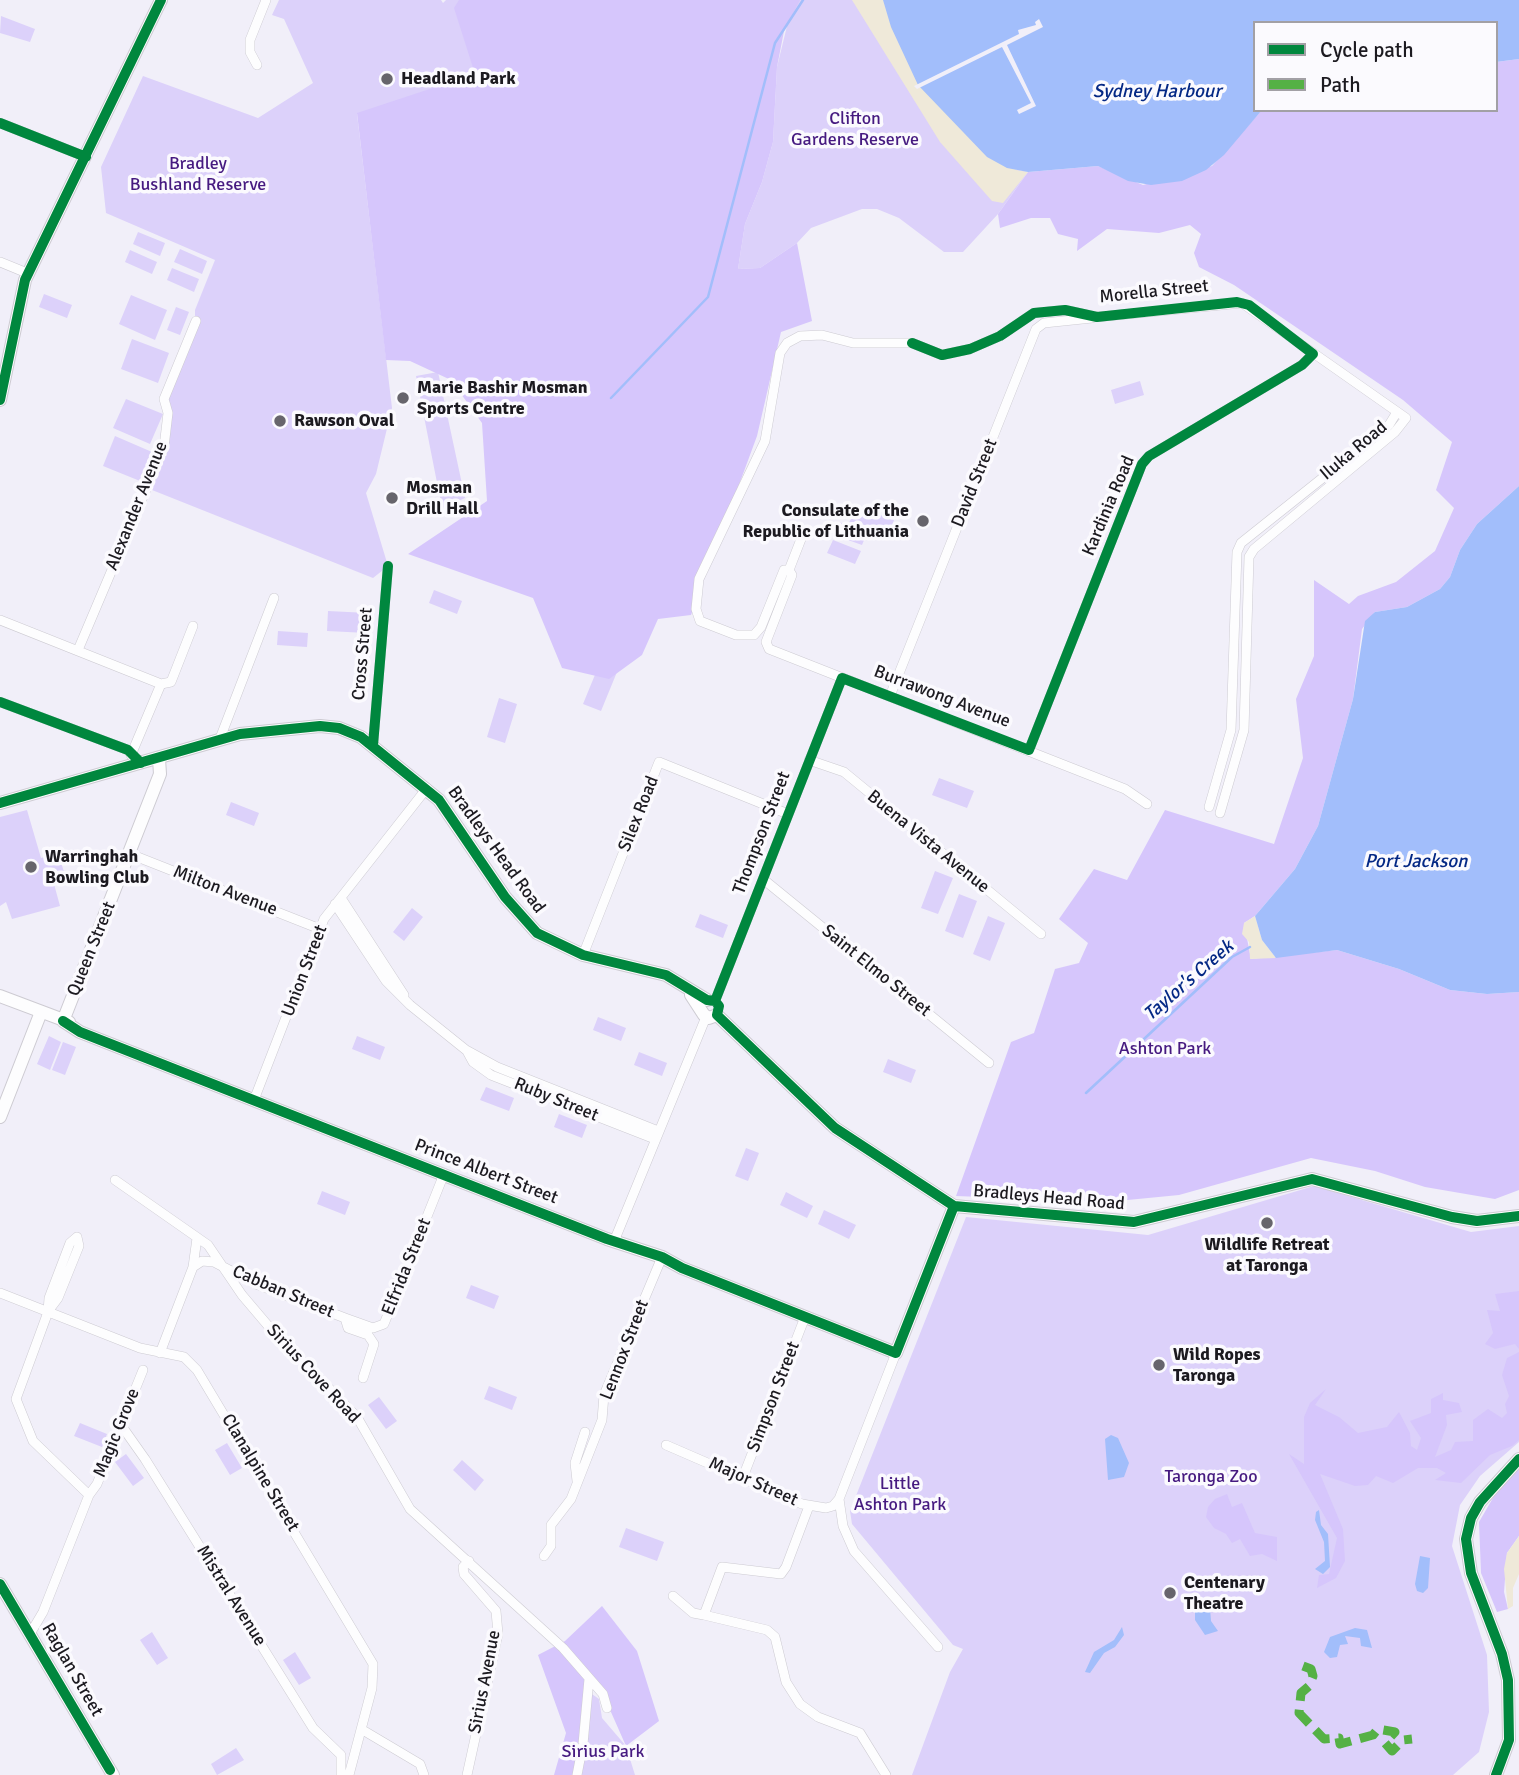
<!DOCTYPE html>
<html>
<head>
<meta charset="utf-8">
<style>
  body { margin:0 }
  #map { position:relative; width:1519px; height:1775px; overflow:hidden; background:#f1eff9; font-family:Signika,sans-serif }
  canvas { display:block }
  .legend { position:absolute; left:1253px; top:21px; width:245px; height:91px; box-sizing:border-box; background:#fbfafe; border:2px solid #a2a0a5; margin:0; padding:9px 12px; list-style:none; font-size:21px; color:#1c1a20 }
  .legend li { display:flex; align-items:center; gap:14px; height:35px }
  .legend b { width:35px; border:2px solid #a2a0a5 }
</style>
</head>
<body>
<div id="map">
<canvas width="1519" height="1775"></canvas>
<ul class="legend">
<li><b style="height:9px;background:#00873e"></b>Cycle path</li>
<li><b style="height:9px;background:#55b145"></b>Path</li>
</ul>
</div>
<script>
const ctx = document.querySelector('canvas').getContext('2d');
ctx.lineJoin = 'round';
function paint(path, color) { ctx.fillStyle = color; ctx.fill(path, 'evenodd'); }
const toPath = rows => new Path2D(rows.map(r => 'M' + r).join(''));
function stroke(path, color, width, dash) { ctx.strokeStyle = color; ctx.lineWidth = width; ctx.lineCap = dash ? 'butt' : 'round'; ctx.setLineDash(dash || []); ctx.stroke(path); }
function label(font, color, halo, rows, align = 'center') {
  ctx.font = font + ' Signika,sans-serif'; ctx.lineWidth = 7; ctx.setLineDash([]); ctx.textBaseline = 'middle'; ctx.strokeStyle = halo; ctx.fillStyle = color; for (const [text, x, y, turn = 0] of rows) {
    ctx.save(); ctx.translate(x, y); ctx.rotate((+turn || 0) * Math.PI / 180); ctx.textAlign = isNaN(turn) ? turn : align; if (halo) ctx.strokeText(text, 0, 0); ctx.fillText(text, 0, 0); ctx.restore();
  }
}
const green = toPath([
  [279,0,441,0,443,3,446,0,889,0,1016,170,1028,172,998,214,963,252,944,252,899,218,877,209,862,209,811,228,797,243,760,268,738,269,745,224,762,182,773,142,777,67,788,22,455,8,476,74,357,114,392,408,376,474,366,493,388,566,373,578,147,488,164,447,164,399,195,321,195,310,215,260,106,213,101,167,143,76,258,118,313,83,284,19,272,15],
  [1,16,35,29,30,42,0,33],
  [138,232,165,243,160,256,133,244],
  [180,249,207,261,202,274,174,262],
  [130,250,157,262,152,274,125,262],
  [172,268,199,279,194,292,167,280],
  [44,294,72,305,67,318,39,307],
  [131,295,167,310,155,340,119,324],
  [176,307,189,312,180,335,167,330],
  [132,339,169,353,158,383,121,369],
  [438,372,465,498,442,508,416,376],
  [1140,381,1144,395,1115,404,1111,390],
  [126,399,163,414,150,444,113,428],
  [115,436,152,452,140,481,103,466],
  [856,506,894,520,888,538,849,523],
  [839,522,867,533,862,545,834,535],
  [833,540,861,551,855,564,827,553],
  [434,590,462,601,457,614,429,603],
  [328,611,368,613,367,633,327,631],
  [278,631,308,633,307,647,277,645],
  [599,665,617,672,601,711,583,704],
  [499,698,517,704,505,743,487,737],
  [939,778,974,791,967,808,932,795],
  [231,802,259,813,254,826,226,815],
  [27,810,41,858,58,853,65,875,54,884,60,906,12,919,6,902,0,906,0,817],
  [935,871,953,878,938,914,921,908],
  [959,894,977,901,963,938,945,931],
  [412,908,423,917,404,941,393,932],
  [700,914,728,925,723,938,695,927],
  [988,916,1005,923,990,961,973,954],
  [598,1017,626,1028,621,1041,593,1030],
  [49,1036,61,1042,50,1070,37,1064],
  [357,1036,385,1047,380,1060,352,1049],
  [63,1042,76,1047,65,1075,52,1070],
  [639,1052,667,1063,662,1076,634,1065],
  [888,1059,916,1070,911,1083,883,1072],
  [486,1087,514,1098,509,1111,480,1100],
  [559,1114,587,1125,582,1138,554,1127],
  [746,1148,759,1153,748,1181,735,1176],
  [1314,1186,1471,1232,1519,1226,1519,1442,1480,1476,1460,1505,1452,1546,1487,1655,1489,1712,1479,1752,1453,1775,912,1775,950,1672,963,1649,953,1645,852,1524,850,1511,966,1217,1148,1235],
  [322,1191,350,1202,345,1215,317,1204],
  [786,1192,813,1206,807,1218,780,1205],
  [824,1210,856,1225,849,1239,818,1224],
  [471,1285,499,1296,494,1309,466,1298],
  [489,1386,517,1397,512,1410,484,1399],
  [379,1397,397,1421,386,1429,368,1405],
  [80,1423,107,1434,102,1447,74,1436],
  [227,1443,242,1468,230,1475,215,1450],
  [126,1454,144,1478,133,1486,115,1462],
  [462,1460,484,1480,475,1491,453,1470],
  [626,1528,664,1542,657,1561,619,1547],
  [152,1632,168,1658,157,1665,140,1640],
  [295,1652,311,1678,299,1685,283,1660],
  [589,1692,599,1699,602,1718,626,1746,635,1775,577,1775],
  [236,1748,244,1760,217,1775,211,1764]
]);
const forest = toPath([
  [459,0,800,0,784,31,777,67,773,142,762,182,745,224,738,269,760,268,797,243,812,321,781,332,757,436,691,615,658,619,642,655,609,679,562,668,533,598,408,554,487,501,482,423,451,380,410,361,386,360,357,113,475,74,454,8],
  [1519,59,1519,486,1477,524,1460,550,1450,577,1440,589,1407,607,1375,612,1362,629,1353,699,1318,826,1295,869,1255,916,1244,923,1251,959,1337,950,1399,969,1450,990,1487,994,1519,992,1519,1190,1495,1199,1425,1187,1375,1171,1311,1158,1179,1195,1107,1202,956,1196,1011,1042,1034,1033,1055,969,1079,963,1088,943,1059,919,1094,869,1127,880,1165,810,1274,844,1303,758,1296,699,1314,656,1314,580,1349,604,1358,596,1396,582,1435,551,1454,508,1436,490,1452,442,1403,400,1234,285,1199,267,1194,253,1201,234,1190,225,1159,233,1107,229,1077,251,1078,239,1058,234,1050,218,1031,218,1000,228,998,214,1028,172,1098,166,1143,185,1212,166,1262,110,1496,110,1496,62],
  [1519,1291,1519,1349,1515,1344,1495,1349,1485,1344,1493,1333,1487,1310,1500,1311,1495,1294],
  [1519,1352,1519,1440,1512,1446,1490,1455,1461,1483,1435,1480,1446,1473,1437,1468,1418,1468,1393,1483,1376,1476,1368,1485,1355,1486,1320,1474,1343,1529,1345,1561,1336,1578,1317,1588,1319,1575,1329,1574,1337,1538,1289,1454,1304,1464,1304,1417,1310,1403,1326,1389,1315,1405,1339,1417,1358,1433,1387,1427,1399,1412,1410,1433,1411,1446,1417,1450,1421,1438,1410,1421,1431,1413,1431,1399,1443,1393,1443,1400,1459,1403,1462,1412,1446,1415,1447,1425,1435,1457,1451,1450,1455,1442,1473,1441,1473,1420,1488,1409,1502,1418,1507,1413,1505,1404,1509,1396,1502,1375,1507,1358],
  [1519,1469,1519,1536,1507,1553,1504,1592,1508,1609,1497,1612,1481,1573,1479,1522,1504,1479],
  [1227,1494,1232,1507,1242,1503,1255,1533,1277,1537,1277,1561,1262,1554,1250,1556,1240,1539,1232,1543,1226,1534,1214,1528,1206,1517,1208,1507,1215,1499],
  [602,1606,637,1651,659,1721,626,1746,603,1694,590,1680,577,1775,554,1775,566,1733,538,1655,565,1641]
]);
const sand = toPath([
  [852,0,889,0,1016,170,1028,172,1003,203,992,201,940,142],
  [1255,916,1262,940,1276,958,1250,959,1249,942,1242,934,1244,923],
  [1519,1536,1519,1574,1513,1588,1513,1606,1508,1609,1504,1569,1507,1553]
]);
const water = toPath([
  [883,0,1519,0,1519,59,1496,62,1496,23,1255,23,1255,110,1262,110,1224,155,1206,170,1182,181,1151,185,1128,181,1098,166,1028,172,1007,168,987,157,918,85,891,27],
  [1519,486,1519,992,1487,994,1450,990,1399,969,1337,950,1276,958,1262,940,1255,916,1295,869,1318,826,1353,699,1365,621,1375,612,1407,607,1440,589,1450,577,1460,550,1477,524],
  [1111,1435,1118,1438,1129,1463,1124,1477,1108,1480,1105,1439],
  [1319,1510,1321,1525,1328,1534,1330,1567,1323,1574,1315,1569,1325,1561,1324,1542,1315,1520,1316,1512],
  [1420,1556,1430,1558,1428,1588,1423,1593,1417,1591,1415,1584],
  [1210,1608,1211,1621,1218,1631,1205,1635,1195,1620,1195,1610],
  [1122,1627,1124,1635,1115,1647,1104,1653,1090,1673,1085,1672,1094,1652,1114,1640],
  [1355,1628,1367,1630,1372,1648,1361,1646,1360,1638,1345,1636,1348,1644,1340,1645,1337,1657,1330,1658,1324,1652,1330,1637]
]);
const pier = toPath([
  [1039,19,1043,27,1007,45,1036,106,1019,114,1017,110,1031,103,1002,47,917,89,914,86,1019,34,1018,30,1036,25,1035,22]
]);
const stream = toPath([
  [611,398,708,297,775,43,803,0],
  [1086,1093,1232,957,1250,947]
]);
const minor = toPath([
  [257,65,250,52,250,40,266,0],
  [0,123,86,157],
  [0,262,27,273],
  [789,570,803,534],
  [0,620,161,684,131,755],
  [78,650,164,447,168,413,164,399,196,321],
  [161,684,171,682,193,626],
  [890,696,1036,329,1044,323,1092,318],
  [0,702,128,750,133,757],
  [219,741,274,598],
  [373,745,388,566],
  [1029,750,1142,464,1149,456,1302,365,1313,354],
  [809,760,844,772,1041,934],
  [1147,804,1125,789,769,649,766,642,792,575,789,570,784,570,761,627,754,635,736,635,700,621,696,609,699,579,765,441,780,353,787,343,800,336,822,335,853,343,912,343,942,355,970,349,1000,336,1034,313,1065,310,1097,317,1242,303,1406,418,1395,432,1254,549,1249,557,1244,730,1220,813],
  [1209,807,1231,730,1237,552,1241,543,1389,425,1397,412],
  [130,854,320,929],
  [763,879,989,1063],
  [341,898,404,995],
  [335,904,386,981,410,1005,466,1050,497,1067,658,1131],
  [583,955,659,762,788,814],
  [715,1001,842,678],
  [467,1051,473,1062,491,1075,655,1139],
  [254,1100,324,919,427,788],
  [115,1180,208,1245,242,1295,270,1328,357,1417,410,1509,563,1648,603,1694,607,1708],
  [615,1239,706,1017],
  [193,1267,197,1238],
  [0,1293,140,1348,184,1357,197,1370,373,1664,372,1688,349,1775],
  [49,1310,58,1298,79,1246,77,1237],
  [160,1353,193,1267,202,1261,214,1262,256,1284,345,1318],
  [896,1353,839,1499,843,1526,854,1551,938,1647],
  [363,1378,374,1344,368,1335,348,1328,345,1318,373,1328,384,1324,444,1174],
  [121,1425,145,1459,313,1728,341,1755,341,1775],
  [666,1445,802,1504,826,1508,833,1506,839,1499],
  [743,1477,805,1317],
  [577,1481,575,1463,585,1432],
  [89,1495,97,1484,143,1370],
  [809,1506,786,1567,781,1574,722,1567,704,1615,767,1630,775,1637,786,1682,800,1704,818,1717,860,1733,886,1775],
  [544,1556,551,1546,551,1525,571,1499,602,1420,604,1395,662,1257],
  [673,1596,693,1613,704,1615],
  [30,1634,43,1612,89,1495,33,1441,16,1399,48,1312,49,1298,70,1243,77,1237],
  [361,1729,420,1764,424,1775],
  [467,1775,498,1634,496,1611,464,1574,463,1567,469,1561],
  [577,1775,583,1744,589,1679]
]);
const tertiary = toPath([
  [0,400,25,280,161,0],
  [0,996,69,1022],
  [63,1021,80,1032,607,1239,662,1257,682,1268,896,1353,954,1206],
  [63,1021,160,774,159,759],
  [0,1117,41,1012],
  [0,1584,113,1775]
]);
const secondary = toPath([
  [0,803,240,734,320,726,339,728,361,737,439,800,505,897,537,933,583,955,666,975,707,1000],
  [691,995,704,1015,709,1018,717,1015],
  [717,1015,835,1128,954,1206,1134,1222,1312,1179,1452,1217,1477,1221,1519,1216],
  [1496,1775,1509,1740,1508,1680,1502,1654,1471,1573,1466,1539,1471,1518,1480,1502,1519,1459]
]);
const quiet = toPath([
  [1303,1666,1311,1669,1313,1676,1309,1686,1301,1693,1299,1713,1324,1739,1339,1738,1340,1744,1373,1735,1378,1729,1395,1732,1385,1743,1392,1751,1403,1740,1412,1739]
]);
const cycleway = toPath([
  [0,123,86,157],
  [0,400,25,280,161,0],
  [0,702,128,750,141,763],
  [373,745,388,566],
  [0,803,240,734,320,726,339,728,361,737,439,800,505,897,537,933,583,955,666,975,707,1000,715,1001],
  [715,1001,842,678,1029,750,1142,464,1149,456,1302,365,1313,354,1249,305,1237,302,1097,317,1065,310,1034,313,1000,336,970,349,942,355,912,343],
  [715,1001,719,1006,717,1015,835,1128,954,1206,1134,1222,1312,1179,1452,1217,1477,1221,1519,1216],
  [63,1021,80,1032,607,1239,662,1257,682,1268,896,1353,954,1206],
  [0,1584,110,1770],
  [1496,1775,1509,1740,1508,1680,1502,1654,1471,1573,1466,1539,1471,1518,1480,1502,1519,1459]
]);
const markers = [
  [387,79,7,"#67656c"],
  [403,398,7,"#67656c"],
  [280,421,7,"#67656c"],
  [392,498,7,"#67656c"],
  [923,521,7,"#67656c"],
  [31,867,7,"#67656c"],
  [1267,1223,7,"#67656c"],
  [1159,1365,7,"#67656c"],
  [1170,1593,7,"#67656c"]
];
const poiNames = [
  ["Headland Park",401,79],
  ["Marie Bashir Mosman",417,388],
  ["Sports Centre",417,409],
  ["Rawson Oval",294,421],
  ["Mosman",406,488],
  ["Drill Hall",406,509],
  ["Consulate of the",909,511,"right"],
  ["Republic of Lithuania",909,532,"right"],
  ["Warringhah",45,857],
  ["Bowling Club",45,878],
  ["Wildlife Retreat",1267,1245,"center"],
  ["at Taronga",1267,1266,"center"],
  ["Wild Ropes",1173,1355],
  ["Taronga",1173,1376],
  ["Centenary",1184,1583],
  ["Theatre",1184,1604]
];
const parkNames = [
  ["Clifton",855,119],
  ["Gardens Reserve",855,140],
  ["Bradley",198,164],
  ["Bushland Reserve",198,185],
  ["Ashton Park",1165,1049],
  ["Taronga Zoo",1211,1477],
  ["Little",900,1484],
  ["Ashton Park",900,1505],
  ["Sirius Park",603,1752]
];
const streetNames = [
  ["Morella Street",1154,292,-6],
  ["Iluka Road",1354,451,-40],
  ["David Street",975,483,-68],
  ["Alexander Avenue",137,506,-68],
  ["Kardinia Road",1109,506,-67],
  ["Cross Street",363,654,-85],
  ["Burrawong Avenue",942,697,21],
  ["Silex Road",639,814,-68],
  ["Thompson Street",762,833,-69],
  ["Buena Vista Avenue",928,842,39],
  ["Bradleys Head Road",496,850,54],
  ["Milton Avenue",225,891,21],
  ["Queen Street",92,949,-68],
  ["Union Street",305,971,-69],
  ["Saint Elmo Street",876,971,39],
  ["Ruby Street",556,1100,22],
  ["Prince Albert Street",486,1172,21],
  ["Bradleys Head Road",1049,1198,5],
  ["Elfrida Street",407,1267,-68],
  ["Cabban Street",283,1292,23],
  ["Lennox Street",625,1350,-69],
  ["Sirius Cove Road",313,1374,47],
  ["Simpson Street",774,1397,-69],
  ["Magic Grove",117,1433,-68],
  ["Clanalpine Street",260,1473,59],
  ["Major Street",753,1482,24],
  ["Mistral Avenue",231,1596,58],
  ["Raglan Street",72,1670,60],
  ["Sirius Avenue",485,1682,-79]
];
const waterNames = [
  ["Sydney Harbour",1157,92],
  ["Port Jackson",1416,862],
  ["Taylor's Creek",1189,981,-41]
];
paint(green, '#dcd1fa');
paint(forest, '#d6c6fc');
paint(sand, '#efe9d9');
paint(water, '#a2befb');
paint(pier, '#f1eff9');
stroke(stream, '#a2befb', 2.5);
stroke(minor, '#cdcbd2', 10);
stroke(tertiary, '#cdcbd2', 14);
stroke(secondary, '#cdcbd2', 14);
stroke(minor, '#fdfdfe', 9);
stroke(tertiary, '#fdfdfe', 12);
stroke(secondary, '#fdfdfe', 12);
stroke(quiet, '#55b145', 9, [18, 9]);
stroke(cycleway, '#00873e', 10);
for (const [x, y, r, color] of markers) { const dot = new Path2D(); dot.arc(x, y, r, 0, 2 * Math.PI); ctx.fillStyle = color; ctx.fill(dot); stroke(dot, '#fbfafe', 2.5); }
label('bold 18px', '#1c1a20', '#fbfafe', poiNames, 'left');
label('18px', '#461a80', '#fbfafe', parkNames);
label('18px', '#1c1a20', '#fbfafe', streetNames);
label('italic 19px', '#042885', '#fbfafe', waterNames);
</script>
</body>
</html>
